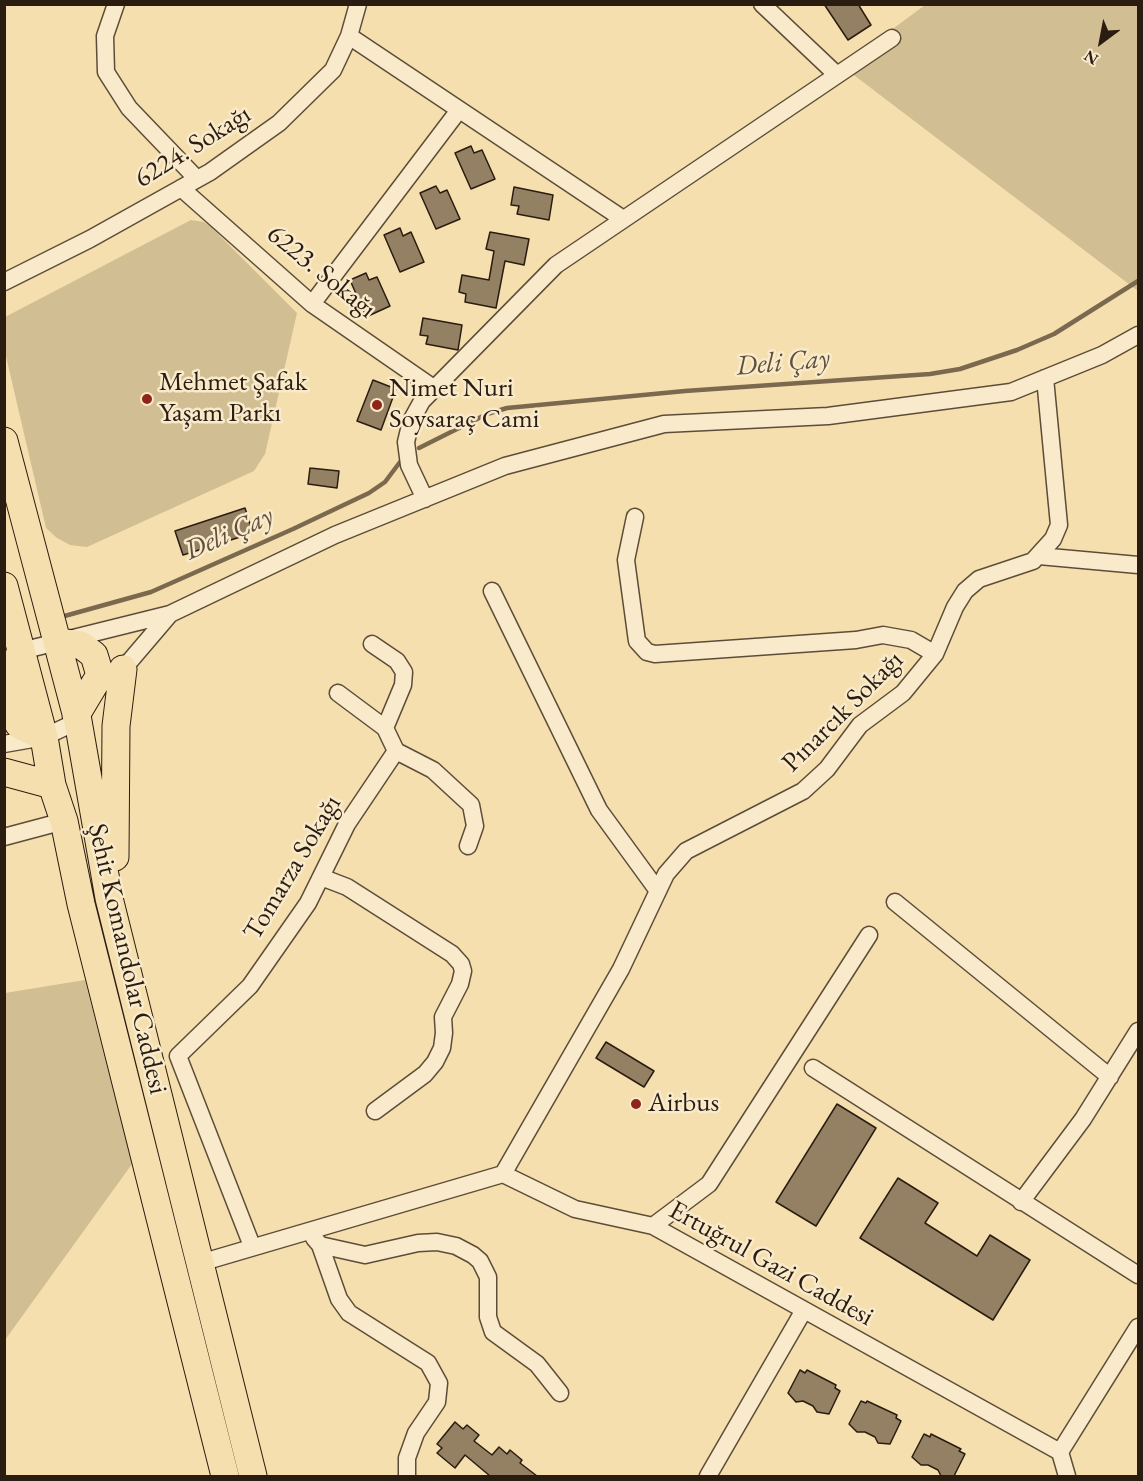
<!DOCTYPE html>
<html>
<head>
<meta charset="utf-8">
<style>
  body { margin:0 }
  #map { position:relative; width:1143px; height:1481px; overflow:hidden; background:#f5dfae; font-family:"EB Garamond",serif }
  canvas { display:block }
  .frame { position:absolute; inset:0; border:6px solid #2a1c11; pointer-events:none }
  .north { position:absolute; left:1071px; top:12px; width:60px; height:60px; -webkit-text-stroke:4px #f8eaca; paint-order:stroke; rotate:212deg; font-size:16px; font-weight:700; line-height:24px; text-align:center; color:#2a1c11 }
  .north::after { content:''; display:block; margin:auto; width:21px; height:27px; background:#2a1c11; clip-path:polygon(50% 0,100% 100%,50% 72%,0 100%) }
</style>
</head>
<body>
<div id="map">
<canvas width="1143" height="1481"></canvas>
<div class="frame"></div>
<div class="north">N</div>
</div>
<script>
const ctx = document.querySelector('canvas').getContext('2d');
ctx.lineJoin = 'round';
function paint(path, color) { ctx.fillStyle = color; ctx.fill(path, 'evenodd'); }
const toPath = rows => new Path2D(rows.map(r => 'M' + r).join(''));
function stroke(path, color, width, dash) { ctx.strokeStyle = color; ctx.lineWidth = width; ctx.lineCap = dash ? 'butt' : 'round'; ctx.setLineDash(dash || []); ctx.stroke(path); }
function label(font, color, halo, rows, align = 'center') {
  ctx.font = font + ' "EB Garamond",serif'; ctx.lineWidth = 5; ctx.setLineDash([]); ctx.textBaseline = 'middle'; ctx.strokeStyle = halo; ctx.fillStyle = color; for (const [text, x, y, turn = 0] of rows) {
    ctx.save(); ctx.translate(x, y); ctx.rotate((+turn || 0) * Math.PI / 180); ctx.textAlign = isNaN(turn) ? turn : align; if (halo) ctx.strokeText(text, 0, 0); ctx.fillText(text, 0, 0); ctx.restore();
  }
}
const green = toPath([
  [925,5,1138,5,1138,291,838,63,890,31],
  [191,220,204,222,212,228,297,313,265,454,254,471,87,547,70,545,57,538,46,528,5,352,5,317],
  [85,980,132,1164,5,1340,5,993]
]);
const stream = toPath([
  [419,448,487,414,507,408,685,391,930,374,960,369,1017,350,1054,334,1138,281],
  [61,617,151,592,293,529,369,493,385,482,400,462]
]);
const building = toPath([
  [824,4,858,4,871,25,848,40,824,4],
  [471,146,474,153,482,150,495,179,471,189,455,153,471,146],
  [436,186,440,193,447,190,460,219,436,229,420,193,436,186],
  [514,187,553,195,549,220,517,214,519,206,511,205,514,187],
  [400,228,403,236,411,232,424,262,400,272,384,235,400,228],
  [490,232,529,239,524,265,505,261,496,308,465,302,466,294,459,292,462,275,489,280,494,251,486,249,490,232],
  [366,273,369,280,377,277,390,306,366,317,350,280,366,273],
  [423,318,462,325,458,350,426,344,428,336,420,335,423,318],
  [373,380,396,389,381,430,357,421,373,380],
  [310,468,339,471,337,488,308,484,310,468],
  [245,508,253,533,183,555,175,531,245,508],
  [606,1042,654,1071,644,1087,596,1058,606,1042],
  [837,1104,876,1128,816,1226,776,1202,837,1104],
  [898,1178,938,1203,925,1223,977,1256,990,1235,1030,1260,993,1320,860,1238,898,1178],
  [800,1370,805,1373,807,1370,836,1385,835,1388,840,1391,829,1414,817,1412,813,1406,803,1401,796,1402,788,1393,800,1370],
  [861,1401,866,1403,867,1401,897,1415,896,1418,901,1421,890,1444,878,1443,875,1437,865,1432,857,1432,849,1424,861,1401],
  [455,1422,463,1429,467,1425,479,1435,474,1441,492,1455,499,1447,507,1454,510,1450,522,1460,520,1463,537,1476,490,1476,465,1455,455,1468,437,1453,442,1448,437,1444,455,1422],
  [924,1434,930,1437,931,1434,961,1449,959,1451,965,1454,954,1476,941,1476,938,1470,928,1465,921,1465,912,1457,924,1434]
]);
const street = toPath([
  [116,4,105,36,106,72,129,108,197,179],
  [762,4,837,75],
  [349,36,623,219],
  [181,188,312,304,435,389],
  [4,282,90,239,210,172,279,123,333,70,349,36,358,4],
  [312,304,459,110],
  [425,499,409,465,406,442,411,421,422,401,556,265,892,38],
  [635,517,626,560,636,634,637,641,647,652,655,654,856,640,883,635,911,640,935,654],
  [1039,556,1138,565],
  [492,591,599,810,658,891],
  [372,644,397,661,404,672,403,685,385,728,396,751,433,770,471,805,475,826,468,846],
  [16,655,21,651,170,614,335,535,505,466,664,424,828,416,1011,392,1102,355,1138,335],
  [118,675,170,614],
  [338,693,385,728],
  [4,744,44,737,78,721,83,714],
  [4,837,64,821],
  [321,877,347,887,452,954,461,964,463,971,460,984,443,1017,444,1033,442,1048,435,1062,425,1074,375,1111],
  [895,902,1110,1077],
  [178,1056,250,986,308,903,347,824,396,751],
  [178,1056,252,1246],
  [813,1068,1138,1275],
  [503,1174,621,969,666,874,686,851,803,791,827,769,860,725,903,693,935,654,955,607,965,591,979,579,1033,561,1053,539,1059,525,1045,378],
  [1021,1202,1083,1119,1138,1031],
  [653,1226,709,1184,869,935],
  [314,1238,320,1245,339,1299,349,1313,428,1363,439,1383,437,1402,416,1433,407,1458,407,1476],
  [320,1245,365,1255,418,1243,437,1242,456,1246,473,1255,480,1261,488,1277,488,1317,493,1332,537,1364,560,1393],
  [200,1263,503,1174,575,1209,653,1226,1060,1452],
  [1060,1452,1138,1327],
  [1060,1452,1067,1476],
  [708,1476,804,1310]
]);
const primary = toPath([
  [4,441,78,721,109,898,253,1476],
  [4,586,44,737,52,785,64,821,81,904,225,1476],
  [57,642,81,645,94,655,100,675,76,715],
  [21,651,5,685,9,708,19,725,44,737],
  [4,772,52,785],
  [115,857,116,726,123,669]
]);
const markers = [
  [147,399,6,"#8f2418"],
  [377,405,6,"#8f2418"],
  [636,1104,6,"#8f2418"]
];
const streetNames = [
  ["6224. Sokağı",193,147,-32],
  ["6223. Sokağı",321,272,39],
  ["Pınarcık Sokağı",843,712,-45],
  ["Tomarza Sokağı",293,868,-59],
  ["Şehit Komandolar Caddesi",127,959,77],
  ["Ertuğrul Gazi Caddesi",771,1264,29]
];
const poiNames = [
  ["Mehmet Şafak",159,383],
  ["Yaşam Parkı",159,414],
  ["Nimet Nuri",389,389],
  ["Soysaraç Cami",389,420],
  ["Airbus",648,1104]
];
const waterNames = [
  ["Deli Çay",783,363,-5],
  ["Deli Çay",229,534,-24]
];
paint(green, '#d2be93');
stroke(stream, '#7a694f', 4.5);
paint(building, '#948163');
stroke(building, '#2a1c11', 1.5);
stroke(street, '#5d4d38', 19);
stroke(primary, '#2a1c11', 29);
stroke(street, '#f8eaca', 16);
stroke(primary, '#f5dfae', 27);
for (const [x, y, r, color] of markers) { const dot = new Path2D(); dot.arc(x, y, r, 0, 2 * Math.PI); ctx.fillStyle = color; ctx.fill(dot); stroke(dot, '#f8eaca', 2); }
label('27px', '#2a1c11', '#f8eaca', streetNames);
label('27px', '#2a1c11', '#f8eaca', poiNames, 'left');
label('italic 28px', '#60503b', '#f8eaca', waterNames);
</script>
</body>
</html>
